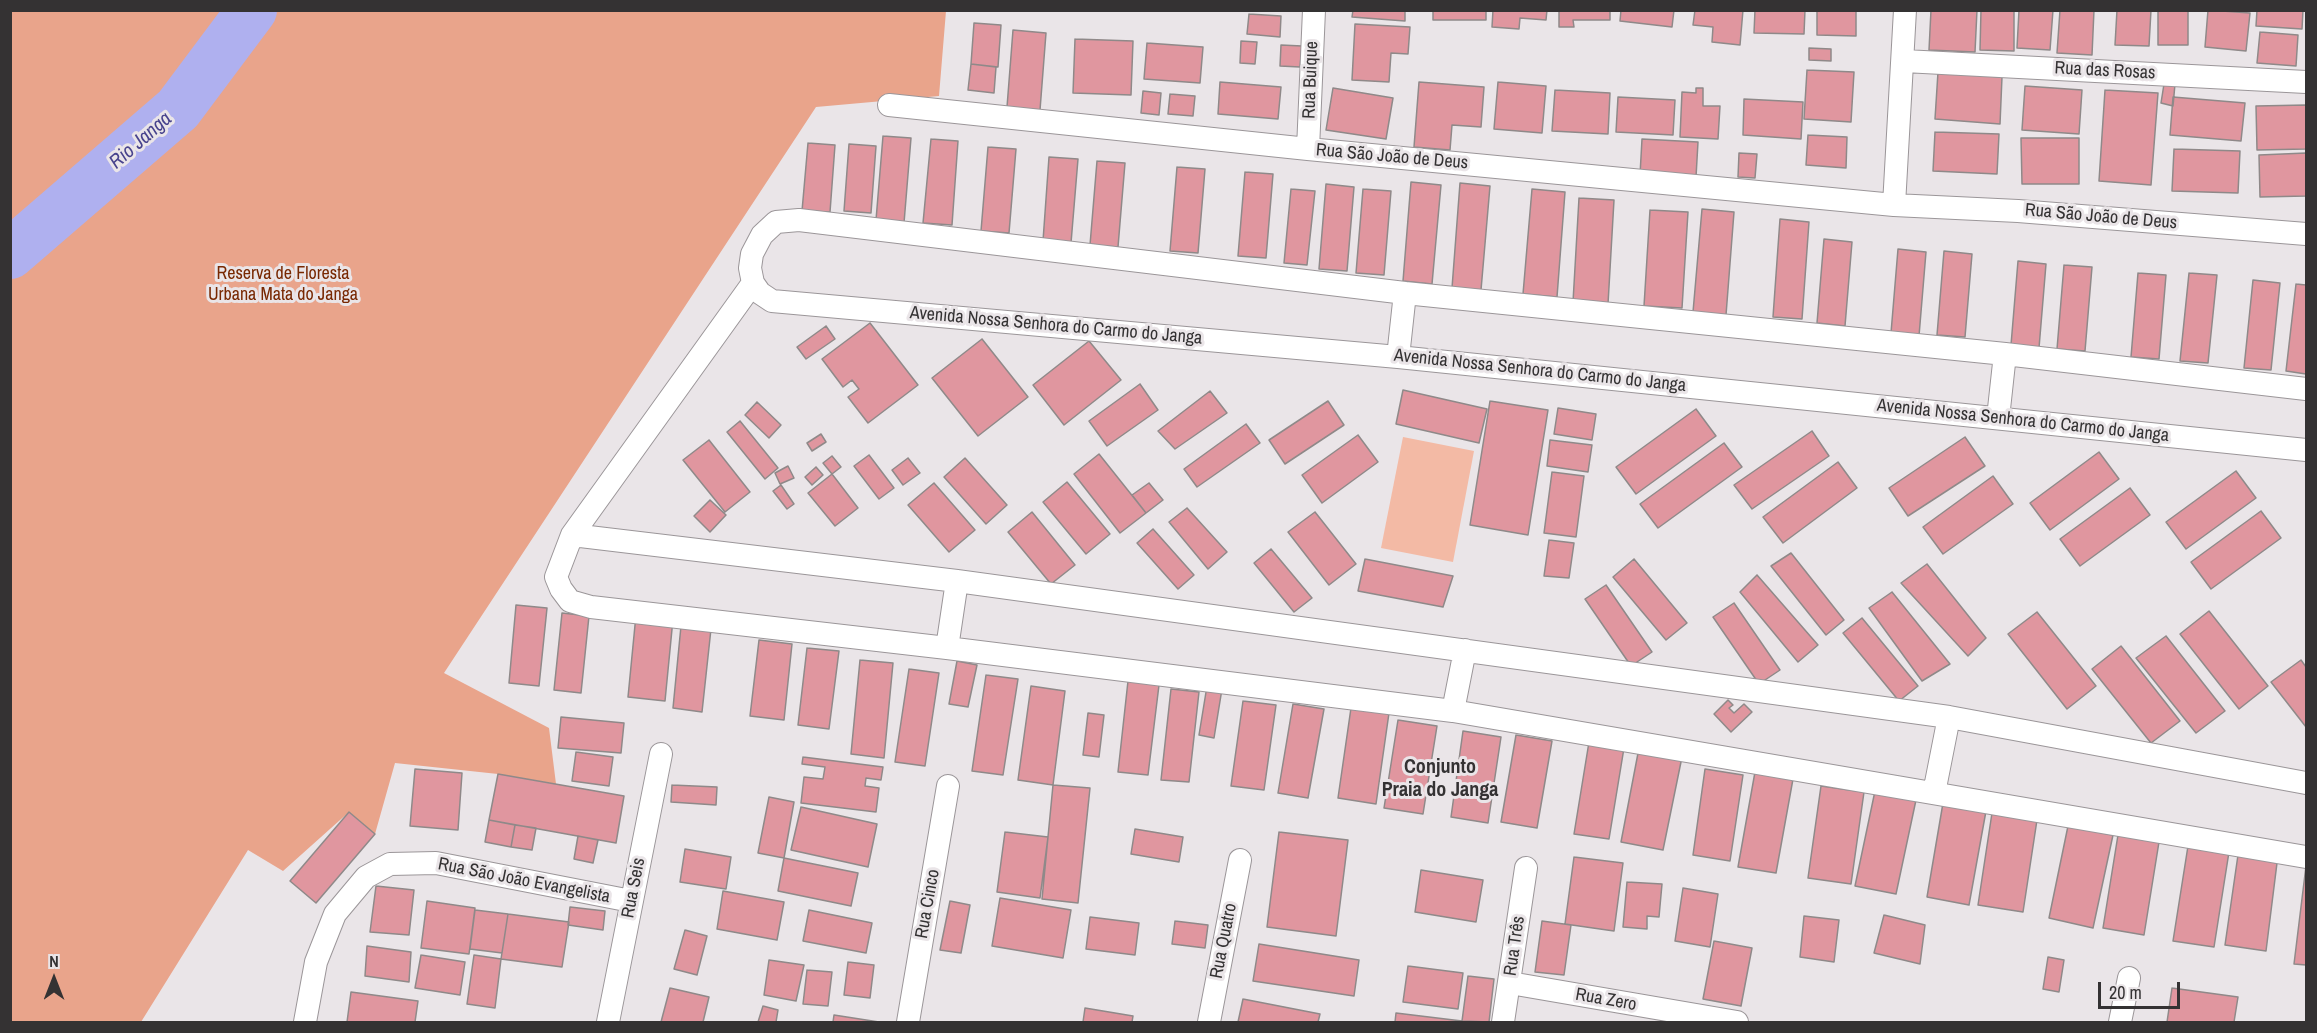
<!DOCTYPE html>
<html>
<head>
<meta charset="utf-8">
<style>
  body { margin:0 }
  #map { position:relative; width:2317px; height:1033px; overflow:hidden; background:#eae5e8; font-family:"Archivo Narrow",sans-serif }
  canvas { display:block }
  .frame { position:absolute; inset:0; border:12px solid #343233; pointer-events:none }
  .north { position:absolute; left:24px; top:949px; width:60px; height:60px; -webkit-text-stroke:4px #eae5e8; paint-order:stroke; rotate:0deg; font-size:16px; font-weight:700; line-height:24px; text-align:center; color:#343233 }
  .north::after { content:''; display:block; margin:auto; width:21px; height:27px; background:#343233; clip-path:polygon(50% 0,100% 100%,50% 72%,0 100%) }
  .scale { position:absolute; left:2098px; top:982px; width:82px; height:27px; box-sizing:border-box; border:3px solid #343233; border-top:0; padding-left:8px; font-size:18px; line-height:21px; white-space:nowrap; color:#343233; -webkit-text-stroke:4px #eae5e8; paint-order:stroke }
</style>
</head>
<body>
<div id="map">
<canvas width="2317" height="1033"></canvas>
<div class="frame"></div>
<div class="north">N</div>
<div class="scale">20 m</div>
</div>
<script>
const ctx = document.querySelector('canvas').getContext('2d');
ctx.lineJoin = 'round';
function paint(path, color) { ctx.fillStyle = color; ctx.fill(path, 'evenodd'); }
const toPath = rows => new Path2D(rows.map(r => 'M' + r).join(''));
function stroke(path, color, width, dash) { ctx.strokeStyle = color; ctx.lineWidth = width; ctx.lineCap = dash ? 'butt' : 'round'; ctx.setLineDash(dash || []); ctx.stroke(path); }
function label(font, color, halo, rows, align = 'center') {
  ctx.font = font + ' "Archivo Narrow",sans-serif'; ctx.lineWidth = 6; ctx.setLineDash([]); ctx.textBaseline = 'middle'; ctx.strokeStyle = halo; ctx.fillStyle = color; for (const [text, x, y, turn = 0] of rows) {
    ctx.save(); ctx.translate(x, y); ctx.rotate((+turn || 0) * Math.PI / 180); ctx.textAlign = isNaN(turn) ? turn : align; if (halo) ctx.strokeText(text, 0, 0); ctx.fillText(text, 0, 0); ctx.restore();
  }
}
const green = toPath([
  [1403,437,1474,451,1453,562,1381,548]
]);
const forest = toPath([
  [10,11,946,11,939,96,816,107,444,673,549,728,556,784,498,774,395,763,375,834,349,812,283,871,248,850,141,1022,11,1022]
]);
const river = toPath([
  [10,254,178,109,252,10]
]);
const building = toPath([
  [1353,10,1405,10,1405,21,1352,17,1353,10],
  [1433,10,1486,10,1486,20,1433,20,1433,10],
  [1493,10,1547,10,1546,20,1520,18,1519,29,1492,27,1493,10],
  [1559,10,1610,10,1610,20,1573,20,1574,27,1559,27,1559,10],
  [1621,10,1674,10,1672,27,1620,21,1621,10],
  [1695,10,1743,10,1740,45,1712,42,1713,27,1693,25,1695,10],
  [1755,10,1805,10,1804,34,1754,33,1755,10],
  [1817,10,1856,10,1856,36,1817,35,1817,10],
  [1931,10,1977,10,1975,52,1929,50,1931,10],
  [1981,10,2014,10,2014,51,1980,50,1981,10],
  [2019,10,2053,10,2050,50,2017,48,2019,10],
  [2060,10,2094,10,2092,55,2057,53,2060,10],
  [2117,10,2151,10,2149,46,2115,45,2117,10],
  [2158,10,2188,10,2188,45,2158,45,2158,10],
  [2208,10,2250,13,2246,51,2205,47,2208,10],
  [2257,10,2303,10,2302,29,2256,26,2257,10],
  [1249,14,1281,16,1280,37,1247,34,1249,14],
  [974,23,1001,25,998,67,971,64,974,23],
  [1355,24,1410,27,1408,54,1391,53,1389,82,1352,80,1355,24],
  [1013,30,1046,33,1040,110,1007,107,1013,30],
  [2260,32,2298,35,2296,66,2257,63,2260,32],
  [1075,39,1133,41,1131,95,1073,93,1075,39],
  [1241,41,1257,42,1255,64,1240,63,1241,41],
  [1147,43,1203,47,1200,83,1144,79,1147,43],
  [1281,45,1302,46,1300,67,1280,66,1281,45],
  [1809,48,1831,49,1831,61,1809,60,1809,48],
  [971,64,996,67,994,93,968,90,971,64],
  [1807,70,1854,72,1851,122,1804,119,1807,70],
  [1938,72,2002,77,2000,124,1935,119,1938,72],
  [1220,82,1281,87,1278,119,1218,114,1220,82],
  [1419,82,1484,87,1481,127,1452,125,1450,150,1414,147,1419,82],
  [1498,82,1546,86,1542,133,1494,129,1498,82],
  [2164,84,2175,84,2173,106,2161,103,2164,84],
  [2025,86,2082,90,2079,134,2022,130,2025,86],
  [1333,88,1393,98,1386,139,1326,130,1333,88],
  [1696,88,1703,88,1703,106,1720,106,1718,139,1680,137,1682,92,1696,93,1696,88],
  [1555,90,1610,93,1608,134,1552,131,1555,90],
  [2105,90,2158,93,2151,185,2099,181,2105,90],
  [1143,91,1161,93,1159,115,1141,113,1143,91],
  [1170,94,1195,96,1193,116,1168,114,1170,94],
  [1618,97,1675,100,1673,135,1616,132,1618,97],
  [2173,97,2245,103,2241,141,2170,135,2173,97],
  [1744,99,1803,102,1801,139,1743,135,1744,99],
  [2306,105,2306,149,2257,150,2256,106,2306,105],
  [1935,132,1999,134,1997,174,1933,171,1935,132],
  [1808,135,1847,137,1846,168,1806,165,1808,135],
  [883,136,911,138,904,223,876,220,883,136],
  [2021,138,2079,138,2079,184,2022,184,2021,138],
  [931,139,958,141,952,225,923,223,931,139],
  [1642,139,1698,142,1696,177,1640,175,1642,139],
  [808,143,835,145,830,212,802,211,808,143],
  [849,144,876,146,871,213,844,211,849,144],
  [988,147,1016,149,1009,233,981,231,988,147],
  [2174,149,2240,151,2238,193,2172,191,2174,149],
  [1739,153,1757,154,1755,178,1738,177,1739,153],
  [2306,153,2306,196,2260,197,2259,155,2306,153],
  [1049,157,1078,159,1071,243,1043,241,1049,157],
  [1097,161,1125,163,1118,247,1090,245,1097,161],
  [1177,167,1205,169,1198,253,1170,251,1177,167],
  [1245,172,1273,174,1266,258,1238,256,1245,172],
  [1411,182,1441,185,1432,284,1403,281,1411,182],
  [1460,183,1490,186,1481,290,1452,288,1460,183],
  [1326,184,1354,187,1347,271,1319,269,1326,184],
  [1291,189,1315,191,1307,265,1284,263,1291,189],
  [1363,189,1391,191,1384,275,1356,273,1363,189],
  [1532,189,1565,192,1557,297,1523,294,1532,189],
  [1579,198,1614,200,1608,304,1573,302,1579,198],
  [1702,209,1734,212,1726,315,1693,312,1702,209],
  [1650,210,1688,212,1682,308,1644,306,1650,210],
  [1780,219,1809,222,1802,319,1773,317,1780,219],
  [1824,239,1852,242,1845,326,1817,323,1824,239],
  [1898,249,1926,252,1919,336,1891,333,1898,249],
  [1944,251,1972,254,1965,337,1937,335,1944,251],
  [2018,261,2046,264,2039,348,2011,345,2018,261],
  [2064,265,2092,267,2085,351,2057,349,2064,265],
  [2138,273,2166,275,2159,359,2131,357,2138,273],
  [2189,273,2217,275,2208,363,2180,361,2189,273],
  [2253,280,2280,283,2271,370,2244,368,2253,280],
  [2296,284,2306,285,2306,374,2286,371,2296,284],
  [870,323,918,385,868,423,848,397,859,389,852,380,843,387,822,359,870,323],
  [826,326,835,339,806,359,797,347,826,326],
  [982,339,1028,397,978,436,932,378,982,339],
  [1089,341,1121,380,1064,425,1033,385,1089,341],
  [1140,384,1158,410,1107,446,1089,421,1140,384],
  [1403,390,1487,409,1479,443,1396,424,1403,390],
  [1210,391,1227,413,1175,449,1158,431,1210,391],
  [1328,401,1344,425,1285,464,1269,440,1328,401],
  [1490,401,1548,410,1528,535,1470,525,1490,401],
  [757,402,781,425,769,438,745,415,757,402],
  [1558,408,1596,414,1592,440,1554,434,1558,408],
  [1696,409,1716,436,1636,494,1616,467,1696,409],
  [740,421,778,468,765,479,727,432,740,421],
  [1246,424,1260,443,1197,487,1184,469,1246,424],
  [1812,431,1829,456,1752,509,1734,485,1812,431],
  [821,434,826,442,812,451,807,443,821,434],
  [1358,435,1378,462,1322,503,1302,475,1358,435],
  [1965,437,1985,466,1908,516,1889,488,1965,437],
  [709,440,750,492,725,512,683,460,709,440],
  [1550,440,1592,445,1588,472,1547,466,1550,440],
  [1724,443,1742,467,1658,528,1640,504,1724,443],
  [2099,452,2119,479,2050,530,2030,503,2099,452],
  [1099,454,1146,513,1120,533,1074,474,1099,454],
  [869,455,894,488,879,499,854,466,869,455],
  [832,456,841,467,832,474,823,463,832,456],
  [908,458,920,473,903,485,892,470,908,458],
  [965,458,1007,505,986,524,944,477,965,458],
  [1838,462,1857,488,1783,543,1763,517,1838,462],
  [788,466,794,478,780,484,775,473,788,466],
  [816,467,823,475,812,485,805,477,816,467],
  [2236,471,2256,498,2186,549,2166,522,2236,471],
  [1552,472,1584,476,1576,537,1544,533,1552,472],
  [832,474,858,508,835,526,808,493,832,474],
  [1993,476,2013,504,1943,554,1923,527,1993,476],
  [1067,482,1110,534,1086,554,1043,502,1067,482],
  [934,483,975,530,949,552,908,505,934,483],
  [1149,483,1163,500,1146,513,1132,495,1149,483],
  [781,485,794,504,787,509,773,491,781,485],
  [2130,488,2150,515,2080,566,2060,539,2130,488],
  [710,500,726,515,710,532,694,516,710,500],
  [1187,508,1227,552,1208,569,1169,522,1187,508],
  [2261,511,2281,538,2211,589,2191,562,2261,511],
  [1032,512,1075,565,1051,584,1008,532,1032,512],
  [1315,512,1356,564,1329,585,1288,532,1315,512],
  [1153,529,1194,575,1178,589,1137,543,1153,529],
  [1549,540,1574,543,1569,578,1544,576,1549,540],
  [1271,549,1312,598,1294,612,1254,563,1271,549],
  [1791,553,1844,620,1826,635,1771,566,1791,553],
  [1365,559,1453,576,1443,607,1358,591,1365,559],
  [1634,559,1687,623,1666,640,1613,577,1634,559],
  [1927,564,1986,638,1968,656,1901,583,1927,564],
  [1757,575,1818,645,1798,662,1740,592,1757,575],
  [1606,585,1652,652,1631,666,1585,599,1606,585],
  [1892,592,1950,664,1922,681,1869,608,1892,592],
  [1734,603,1780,670,1759,684,1713,617,1734,603],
  [516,605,547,608,539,686,509,683,516,605],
  [2209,611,2268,686,2239,709,2180,634,2209,611],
  [2037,612,2096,686,2067,709,2008,634,2037,612],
  [562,613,589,616,581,693,554,690,562,613],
  [636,615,673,619,665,701,628,697,636,615],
  [1862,618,1918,686,1899,701,1843,633,1862,618],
  [681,626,711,629,702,712,673,708,681,626],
  [2166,636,2225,711,2196,733,2136,658,2166,636],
  [759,640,792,644,784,720,750,716,759,640],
  [2121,646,2180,721,2151,743,2092,669,2121,646],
  [807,648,839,651,829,729,798,725,807,648],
  [860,660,893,663,884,758,851,754,860,660],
  [2301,660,2306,667,2306,727,2271,682,2301,660],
  [957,661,977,665,968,707,949,704,957,661],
  [909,669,939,673,925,766,895,762,909,669],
  [986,675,1018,679,1003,775,972,771,986,675],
  [1128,681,1159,685,1148,775,1118,772,1128,681],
  [1031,686,1065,691,1053,785,1018,780,1031,686],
  [1207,686,1222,689,1214,738,1199,735,1207,686],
  [1171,689,1199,692,1189,782,1161,780,1171,689],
  [1728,700,1733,705,1729,708,1734,713,1744,704,1752,712,1731,732,1714,714,1728,700],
  [1243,701,1276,705,1264,790,1231,786,1243,701],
  [1293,704,1324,709,1308,798,1278,793,1293,704],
  [1351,708,1389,713,1376,804,1338,798,1351,708],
  [1088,713,1104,715,1099,757,1083,755,1088,713],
  [561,717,624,723,621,753,558,748,561,717],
  [1398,720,1437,726,1423,814,1384,808,1398,720],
  [1463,731,1501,737,1488,823,1451,817,1463,731],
  [1516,735,1552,741,1537,828,1501,822,1516,735],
  [1589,742,1624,748,1609,839,1574,834,1589,742],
  [1639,748,1682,757,1663,850,1621,842,1639,748],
  [576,752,613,757,609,786,572,781,576,752],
  [803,757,883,767,881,780,866,778,865,786,879,788,876,812,801,803,804,777,823,779,825,767,802,764,803,757],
  [415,769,462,773,458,830,410,826,415,769],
  [1705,769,1743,775,1730,861,1693,855,1705,769],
  [1755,772,1793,779,1776,873,1738,867,1755,772],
  [498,774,624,796,616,843,489,820,498,774],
  [672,785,717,787,716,805,671,802,672,785],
  [1053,785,1090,788,1078,903,1042,899,1053,785],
  [1821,786,1864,792,1851,884,1808,878,1821,786],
  [1875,791,1916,800,1896,894,1855,886,1875,791],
  [769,797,794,802,784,858,758,853,769,797],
  [1943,803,1986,811,1969,905,1927,897,1943,803],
  [801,807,877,824,868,867,791,850,801,807],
  [349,812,375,834,316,903,290,881,349,812],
  [1992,813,2037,820,2023,912,1978,905,1992,813],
  [489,820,515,825,511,847,485,842,489,820],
  [515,825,536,828,532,850,511,847,515,825],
  [2068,826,2113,835,2093,928,2049,918,2068,826],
  [1135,829,1183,837,1179,862,1131,854,1135,829],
  [1005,832,1048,837,1040,898,997,892,1005,832],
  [1279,832,1348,840,1336,936,1267,927,1279,832],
  [2118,835,2159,842,2144,935,2103,928,2118,835],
  [578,836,598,840,593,863,574,859,578,836],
  [2188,846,2229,852,2214,947,2173,941,2188,846],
  [685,849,731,857,726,889,680,882,685,849],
  [2238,855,2277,863,2266,951,2225,945,2238,855],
  [1574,857,1623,863,1614,931,1565,924,1574,857],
  [784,858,858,873,851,906,778,891,784,858],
  [2306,866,2306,965,2294,964,2306,866],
  [1421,870,1483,880,1476,922,1415,912,1421,870],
  [1627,882,1662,884,1659,917,1647,916,1647,929,1623,927,1627,882],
  [376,886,414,890,409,935,370,932,376,886],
  [1683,888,1718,894,1710,947,1675,941,1683,888],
  [723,891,784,902,777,940,717,929,723,891],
  [1000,898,1071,910,1063,958,992,946,1000,898],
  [427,901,475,908,469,954,421,948,427,901],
  [950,901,970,905,961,953,940,950,950,901],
  [570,907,605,911,603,930,568,925,570,907],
  [475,910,508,914,502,953,470,949,475,910],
  [809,910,872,923,866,953,803,941,809,910],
  [508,914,569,922,562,967,501,959,508,914],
  [1884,915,1925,925,1920,964,1874,953,1884,915],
  [1804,916,1839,920,1834,962,1800,957,1804,916],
  [1090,917,1139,923,1135,955,1086,949,1090,917],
  [1175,921,1208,925,1205,948,1172,944,1175,921],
  [1542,921,1571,925,1564,975,1535,972,1542,921],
  [685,930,707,936,697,975,674,969,685,930],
  [1714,941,1752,948,1741,1006,1703,999,1714,941],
  [1259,944,1359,960,1354,996,1253,981,1259,944],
  [367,946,411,952,409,982,365,976,367,946],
  [421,955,465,962,460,995,415,988,421,955],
  [474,955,501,959,495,1008,467,1004,474,955],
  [2048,957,2064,960,2059,992,2043,989,2048,957],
  [769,960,804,965,796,1001,764,995,769,960],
  [848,962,874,965,870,998,844,995,848,962],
  [1408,966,1463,973,1458,1009,1403,1002,1408,966],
  [807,970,832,972,828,1006,803,1004,807,970],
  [1468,976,1494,979,1489,1022,1462,1021,1468,976],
  [670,988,709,997,703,1022,661,1022,670,988],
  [2172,988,2238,997,2234,1022,2167,1022,2172,988],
  [351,992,418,1001,415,1022,347,1022,351,992],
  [1243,999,1320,1014,1318,1022,1238,1022,1243,999],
  [763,1006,778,1010,776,1022,758,1022,763,1006],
  [1085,1008,1133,1016,1132,1022,1083,1022,1085,1008],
  [1396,1013,1462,1021,1462,1022,1395,1022,1396,1013],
  [834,1015,879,1022,833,1022,834,1015]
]);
const street = toPath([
  [1904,61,2306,82],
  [889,105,1308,149,1894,205,2018,211,2306,234],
  [1308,149,1314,10],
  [1894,205,1905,10],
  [753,283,572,535,556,577,561,589,570,601,591,607,947,648,1453,711,2306,857],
  [1398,357,1405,293],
  [2306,389,2005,354,1405,293,799,220,776,222,762,235,752,254,750,268,753,283,760,293,772,301,1398,357,2306,450],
  [1998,418,2005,354],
  [572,535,957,581,1949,717,2306,783],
  [947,648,957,581],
  [1453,711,1465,650],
  [1934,793,1949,717],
  [1510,983,1737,1022],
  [305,1022,316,962,335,914,366,877,390,864,436,863,631,901],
  [608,1022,661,754],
  [908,1022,948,786],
  [1209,1022,1240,860],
  [1503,1022,1526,868],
  [2120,1022,2129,978]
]);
const streetNames = [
  ["Rua das Rosas",2105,71,3],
  ["Rua Buique",1311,80,-88],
  ["Rua São João de Deus",1392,157,5],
  ["Rua São João de Deus",2101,217,5],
  ["Avenida Nossa Senhora do Carmo do Janga",1056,326,5],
  ["Avenida Nossa Senhora do Carmo do Janga",1540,371,6],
  ["Avenida Nossa Senhora do Carmo do Janga",2023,421,6],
  ["Rua São João Evangelista",524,881,11],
  ["Rua Seis",634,888,-79],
  ["Rua Cinco",928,904,-80],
  ["Rua Quatro",1224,941,-79],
  ["Rua Três",1515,946,-82],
  ["Rua Zero",1606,1000,10]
];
const parkNames = [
  ["Reserva de Floresta",283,274],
  ["Urbana Mata do Janga",283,295]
];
const waterNames = [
  ["Rio Janga",141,141,-41]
];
const neighbourhoodNames = [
  ["Conjunto",1440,768],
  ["Praia do Janga",1440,791]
];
paint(green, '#f3baa5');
paint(forest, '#e9a48b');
stroke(river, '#afb0ef', 50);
paint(building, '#e0969f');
stroke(building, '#8f8989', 1.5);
stroke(street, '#9b9699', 24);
stroke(street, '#fff', 22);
label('18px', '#343233', '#eae5e8', streetNames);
label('18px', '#782802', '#eae5e8', parkNames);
label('italic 20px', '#48438d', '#eae5e8', waterNames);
label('bold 20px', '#343233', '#eae5e8', neighbourhoodNames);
</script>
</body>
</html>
